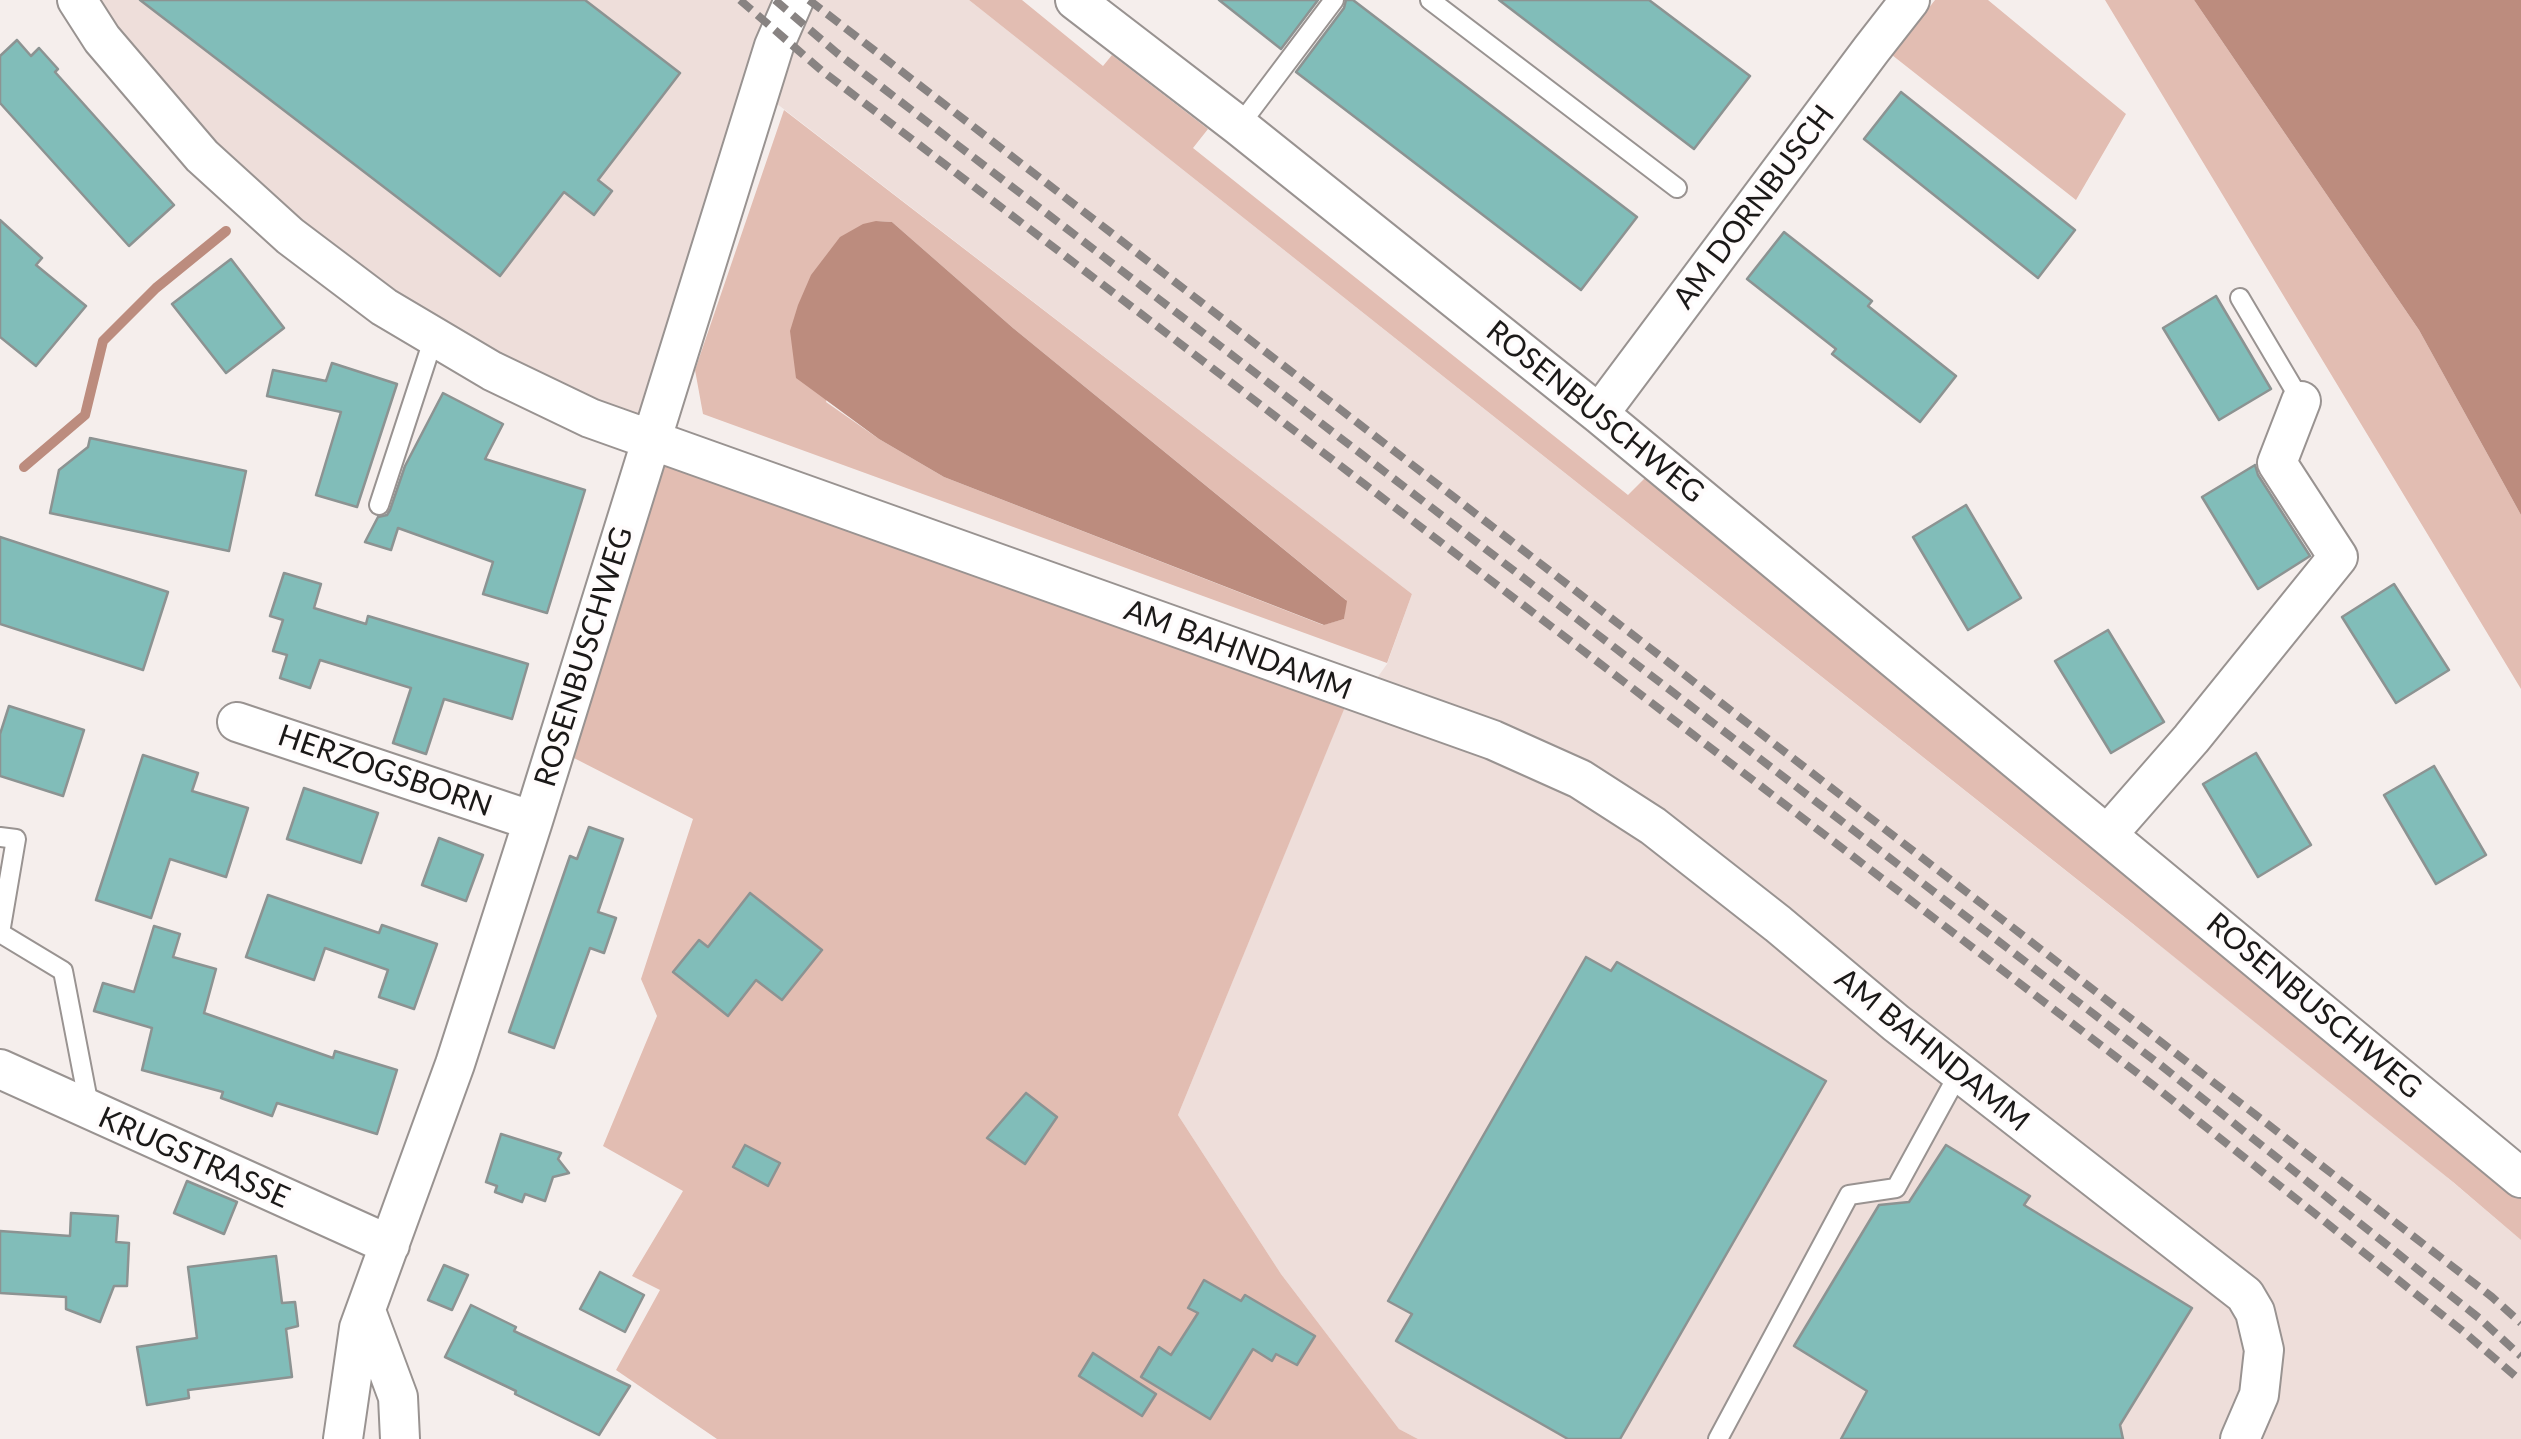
<!DOCTYPE html>
<html>
<head>
<meta charset="utf-8">
<style>
  body { margin:0 }
  canvas { display:block; background:#f5eeec }
</style>
</head>
<body>
<canvas width="2521" height="1439"></canvas>
<script>
const ctx = document.querySelector('canvas').getContext('2d');
ctx.lineJoin = 'round';
function paint(path, color) { ctx.fillStyle = color; ctx.fill(path, 'evenodd'); }
const toPath = rows => new Path2D(rows.map(r => 'M' + r).join(''));
function stroke(path, color, width, dash) { ctx.strokeStyle = color; ctx.lineWidth = width; ctx.lineCap = dash ? 'butt' : 'round'; ctx.setLineDash(dash || []); ctx.stroke(path); }
function label(font, color, halo, rows, align = 'center') {
  ctx.font = font + ' Lato,sans-serif'; ctx.lineWidth = 8; ctx.setLineDash([]); ctx.textBaseline = 'middle'; ctx.strokeStyle = halo; ctx.fillStyle = color; for (const [text, x, y, turn = 0] of rows) {
    ctx.save(); ctx.translate(x, y); ctx.rotate((+turn || 0) * Math.PI / 180); ctx.textAlign = isNaN(turn) ? turn : align; if (halo) ctx.strokeText(text, 0, 0); ctx.fillText(text, 0, 0); ctx.restore();
  }
}
const built = toPath([
  [77,0,969,0,2376,1117,2521,1240,2521,1439,1418,1439,1399,1429,1281,1274,1178,1115,1351,691,1365,695,1387,664,1412,594,750,83,637,434,290,236]
]);
const green = toPath([
  [969,0,1022,0,1103,66,1112,55,1208,129,1193,148,1628,495,1646,477,2151,890,2521,1197,2521,1240,2453,1182,2127,919],
  [1935,0,1988,0,2126,114,2076,200,1892,55],
  [2105,0,2194,0,2419,330,2521,515,2521,689],
  [784,110,1412,594,1387,663,703,414,695,370],
  [876,221,892,222,1013,328,1346,600,1344,619,1323,625,944,477,879,439,826,402],
  [665,462,1347,702,1178,1115,1281,1274,1399,1429,1418,1439,717,1439,616,1370,660,1290,632,1276,683,1191,603,1146,657,1016,641,979,693,819,572,757]
]);
const water = toPath([
  [2194,0,2521,0,2521,515,2419,330],
  [876,221,892,222,1013,328,1347,601,1344,619,1324,625,944,477,879,439,796,378,790,331,798,305,811,275,840,237,863,224]
]);
const stream = toPath([
  [24,467,85,415,103,341,156,288,226,231]
]);
const building = toPath([
  [140,0,585,0,680,73,598,180,612,191,594,215,564,192,500,276,140,0],
  [1219,0,1318,0,1281,49,1219,0],
  [1346,0,1353,0,1637,217,1581,290,1296,72,1344,8,1346,0],
  [1499,0,1649,0,1750,76,1694,149,1499,0],
  [17,40,31,56,39,48,58,69,55,72,174,205,129,246,0,103,0,56,17,40],
  [1901,92,2075,230,2038,278,1864,139,1901,92],
  [0,220,42,258,36,265,86,306,36,366,0,337,0,220],
  [1784,232,1872,301,1868,306,1956,376,1920,422,1832,354,1836,349,1747,279,1784,232],
  [231,259,284,328,226,373,172,304,231,259],
  [2216,296,2271,389,2219,420,2163,328,2216,296],
  [332,363,397,384,357,507,316,495,341,412,267,396,273,370,326,381,332,363],
  [443,393,503,424,485,459,585,490,547,613,483,594,493,562,398,528,391,550,365,542,378,517,387,515,390,510,405,466,443,393],
  [90,438,246,471,229,551,50,513,59,470,88,447,90,438],
  [2255,465,2258,475,2310,556,2258,589,2202,497,2255,465],
  [1966,505,2021,598,1968,630,1913,537,1966,505],
  [0,537,168,592,143,670,0,624,0,537],
  [284,573,321,584,314,608,366,624,368,616,528,664,512,719,444,699,426,754,393,743,411,688,320,660,310,688,280,678,287,655,273,651,283,620,270,616,284,573],
  [2394,584,2449,670,2396,703,2342,617,2394,584],
  [2108,630,2164,722,2111,753,2055,661,2108,630],
  [9,706,84,730,63,796,0,776,0,734,9,706],
  [2256,753,2311,845,2258,877,2203,784,2256,753],
  [143,755,198,773,192,791,248,808,226,877,170,859,151,918,96,900,143,755],
  [2434,766,2486,855,2436,884,2384,795,2434,766],
  [304,788,378,813,361,863,287,839,304,788],
  [589,827,623,839,598,912,616,918,604,953,590,948,554,1048,509,1032,570,856,577,859,589,827],
  [439,838,483,855,466,901,422,885,439,838],
  [750,893,822,950,782,1000,756,980,728,1016,673,972,699,940,708,947,750,893],
  [268,895,379,933,382,925,437,944,414,1009,379,997,388,970,325,948,314,980,246,957,268,895],
  [154,926,180,934,173,957,216,969,204,1013,333,1058,335,1051,397,1070,377,1134,277,1103,272,1116,221,1098,223,1092,142,1070,152,1028,94,1011,103,983,134,992,154,926],
  [1586,957,1611,971,1617,962,1826,1081,1620,1439,1568,1439,1396,1341,1412,1314,1388,1301,1586,957],
  [1026,1093,1057,1117,1025,1164,987,1138,1026,1093],
  [501,1134,561,1153,558,1159,569,1173,553,1177,545,1201,525,1194,522,1202,495,1192,497,1186,486,1182,501,1134],
  [745,1145,780,1163,768,1186,733,1167,745,1145],
  [1946,1145,2030,1196,2024,1205,2192,1308,2120,1425,2123,1439,1841,1439,1867,1391,1794,1346,1879,1205,1909,1202,1946,1145],
  [187,1181,237,1202,224,1234,174,1213,187,1181],
  [71,1213,118,1216,116,1242,129,1243,127,1286,114,1286,100,1322,66,1309,66,1297,0,1293,0,1231,70,1236,71,1213],
  [276,1256,282,1303,295,1302,298,1326,286,1329,292,1377,188,1390,189,1398,147,1405,137,1347,197,1338,188,1267,276,1256],
  [444,1265,468,1275,452,1310,428,1300,444,1265],
  [600,1272,644,1295,625,1332,580,1309,600,1272],
  [1204,1280,1241,1301,1245,1295,1315,1336,1297,1365,1276,1354,1272,1361,1253,1349,1210,1419,1141,1377,1159,1347,1171,1355,1198,1313,1188,1308,1204,1280],
  [471,1305,516,1327,514,1331,630,1386,599,1435,515,1394,516,1391,445,1357,471,1305],
  [1093,1353,1156,1394,1142,1416,1079,1376,1093,1353]
]);
const service = toPath([
  [1430,0,1677,188],
  [1239,126,1334,0],
  [2240,298,2301,401],
  [379,505,434,337],
  [0,837,16,839,0,933,63,971,89,1106],
  [1718,1439,1849,1195,1896,1188,1959,1073]
]);
const minor = toPath([
  [77,0,102,39,202,156,290,236,384,307,492,371,590,418,1493,740,1580,779,1653,826,1778,924,1896,1023,2245,1295,2255,1312,2264,1350,2259,1395,2240,1439],
  [1075,0,1239,126,1599,414,2521,1178],
  [1599,414,1871,50,1910,0],
  [237,722,533,821],
  [2107,835,2191,739,2338,557,2277,463,2301,401],
  [0,1069,390,1245],
  [366,1311,398,1397,400,1439],
  [343,1439,359,1328,455,1064,533,821,774,46,794,0]
]);
const rail = toPath([
  [740,0,821,70,2153,1085,2465,1333,2521,1381],
  [775,0,837,53,2163,1067,2479,1318,2521,1356],
  [809,0,2492,1297,2521,1323]
]);
const streetNames = [
  ["AM DORNBUSCH",1754,207,-53],
  ["ROSENBUSCHWEG",1595,412,39],
  ["AM BAHNDAMM",1238,650,20],
  ["ROSENBUSCHWEG",584,657,-73],
  ["HERZOGSBORN",385,771,19],
  ["ROSENBUSCHWEG",2314,1006,40],
  ["AM BAHNDAMM",1932,1050,39],
  ["KRUGSTRASSE",194,1158,24]
];
paint(built, '#eededa');
paint(green, '#e2bdb2');
paint(water, '#bc8c7e');
stroke(stream, '#bc8c7e', 10);
paint(building, '#81bdb9');
stroke(building, '#8c9392', 2.5);
stroke(service, '#999391', 22);
stroke(minor, '#999391', 42);
stroke(service, '#fff', 18);
stroke(minor, '#fff', 38);
stroke(rail, '#888382', 8, [15, 8]);
label('30px', '#1b1918', '#fffcfc', streetNames);
</script>
</body>
</html>
